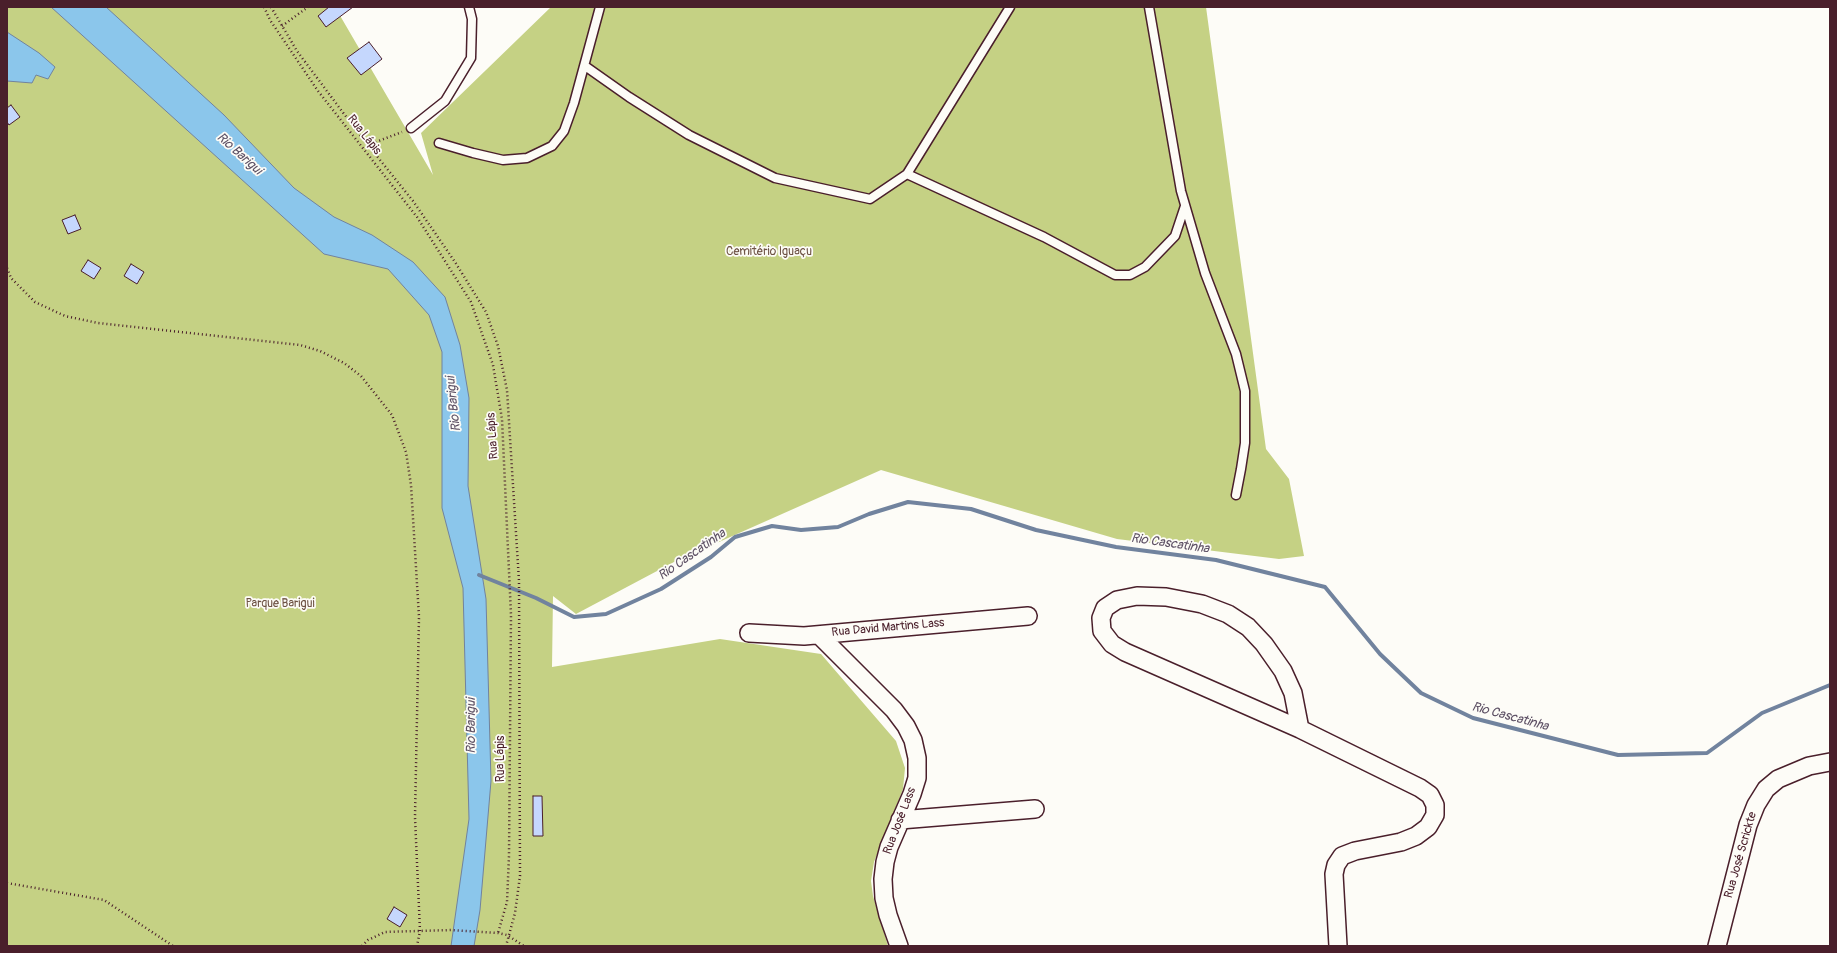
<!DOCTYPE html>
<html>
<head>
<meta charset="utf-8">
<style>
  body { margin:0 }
  #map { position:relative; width:1837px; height:953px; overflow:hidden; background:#fdfcf7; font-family:Pangolin,sans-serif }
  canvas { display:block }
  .frame { position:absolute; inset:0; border:8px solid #4a1f2b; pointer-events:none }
</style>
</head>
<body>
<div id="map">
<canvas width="1837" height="953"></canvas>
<div class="frame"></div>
</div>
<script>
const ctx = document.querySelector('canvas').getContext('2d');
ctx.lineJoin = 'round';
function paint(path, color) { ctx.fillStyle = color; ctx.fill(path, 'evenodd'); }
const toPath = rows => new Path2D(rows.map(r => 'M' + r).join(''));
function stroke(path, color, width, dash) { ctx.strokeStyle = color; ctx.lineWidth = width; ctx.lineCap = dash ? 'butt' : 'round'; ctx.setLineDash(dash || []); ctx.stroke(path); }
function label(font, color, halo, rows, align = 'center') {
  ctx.font = font + ' Pangolin,sans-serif'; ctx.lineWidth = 3.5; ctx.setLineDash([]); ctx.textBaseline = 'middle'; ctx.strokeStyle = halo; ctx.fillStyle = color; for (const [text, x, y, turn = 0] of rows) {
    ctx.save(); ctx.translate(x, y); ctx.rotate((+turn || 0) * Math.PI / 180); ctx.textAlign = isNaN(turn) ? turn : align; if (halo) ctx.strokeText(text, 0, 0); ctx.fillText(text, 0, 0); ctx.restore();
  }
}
const green = toPath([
  [7,7,335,7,433,175,421,133,551,7,1206,7,1266,449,1289,479,1304,556,1279,559,1117,539,881,470,674,562,576,614,553,596,552,667,720,639,821,654,896,741,905,768,903,789,874,862,871,881,873,896,888,946,7,946]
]);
const water = toPath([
  [51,7,106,7,224,115,294,188,334,217,372,235,413,262,445,297,460,345,469,398,468,486,486,599,491,781,480,910,474,946,451,946,469,819,463,588,442,508,442,352,429,315,388,269,324,254,51,7],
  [7,32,39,53,55,67,48,79,36,75,32,83,7,81,7,32]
]);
const stream = toPath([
  [479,575,536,598,574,617,606,614,661,589,711,557,735,537,772,526,801,530,838,527,869,514,908,502,971,509,1036,530,1116,547,1216,560,1325,587,1380,654,1421,693,1473,718,1618,755,1707,753,1762,713,1830,685]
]);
const building = toPath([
  [329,7,353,7,326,27,318,16,329,7],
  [369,42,382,59,361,75,347,58,369,42],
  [11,105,20,117,9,125,7,122,7,108,11,105],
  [75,215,81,229,68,234,62,220,75,215],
  [88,260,101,268,94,279,81,271,88,260],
  [131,264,144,272,137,284,124,276,131,264],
  [533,796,542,796,543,836,533,836,533,796],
  [394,907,407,915,400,927,387,919,394,907]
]);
const path = toPath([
  [264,7,270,20,318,91,417,217,471,302,493,365,502,419,511,615,509,856,507,902,498,933],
  [271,7,297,51,359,134,413,201,455,262,486,312,498,346,507,390,519,581,520,876,515,913,506,946],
  [282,26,308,7],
  [368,145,402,132],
  [7,268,11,278,35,302,65,316,98,323,300,345,320,351,344,363,361,376,392,415,406,452,411,485,419,617,415,817,420,931,417,946],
  [7,883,104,900,173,946],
  [362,946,368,940,385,932,451,930,498,933,507,935,524,946]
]);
const lane = toPath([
  [1149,7,1181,191,1205,273,1236,354,1245,391,1245,443,1241,469,1236,495],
  [585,66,629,97,689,135,775,178,870,199,907,174,1010,7],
  [411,128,445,101,471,58,472,19,469,7],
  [439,143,473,153,503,160,527,158,552,146,564,131,574,103,600,7],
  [907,174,1044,237,1115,275,1130,275,1145,267,1175,236,1185,206]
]);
const street = toPath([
  [749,633,804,636,1028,616],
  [819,635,894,710,906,726,913,740,917,758,917,778,912,794,889,847,885,862,883,879,884,898,888,915,899,946],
  [1300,729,1293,693,1283,671,1264,644,1248,627,1228,614,1202,604,1166,597,1137,596,1117,600,1105,608,1101,618,1102,631,1112,644,1125,652,1300,729,1420,788,1430,795,1435,805,1435,815,1428,827,1416,836,1401,842,1355,851,1342,856,1336,865,1334,874,1338,946],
  [900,820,1035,809],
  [1717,946,1748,825,1756,805,1766,789,1778,779,1809,766,1830,762]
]);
const streetNames = [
  ["Rua Lápis",364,135,52],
  ["Rua Lápis",493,436,-94],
  ["Rua David Martins Lass",888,628,-5],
  ["Rua Lápis",501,759,-90],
  ["Rua José Lass",900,821,-69],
  ["Rua José Scrickte",1741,855,-74]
];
const parkNames = [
  ["Cemitério Iguaçu",769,252],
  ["Parque Barigui",280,604]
];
const waterNames = [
  ["Rio Barigui",239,154,42],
  ["Rio Barigui",454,404,-96],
  ["Rio Cascatinha",1170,544,8],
  ["Rio Cascatinha",692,555,-35],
  ["Rio Cascatinha",1510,717,15],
  ["Rio Barigui",472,726,-90]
];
paint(green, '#c5d184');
paint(water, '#8bc6eb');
stroke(water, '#71839e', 1);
stroke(stream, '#71839e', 4);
paint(building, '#c5d7fd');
stroke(building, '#4a1f2b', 1);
stroke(lane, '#4a1f2b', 11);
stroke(street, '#4a1f2b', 20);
stroke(path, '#4a1f2b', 2.5, [1, 3]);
stroke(lane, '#fdfcf7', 8);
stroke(street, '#fdfcf7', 17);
label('12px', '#4a1f2b', '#fdfcf7', streetNames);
label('12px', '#6f5446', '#fdfcf7', parkNames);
label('italic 13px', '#5e5165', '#fdfcf7', waterNames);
</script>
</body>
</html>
